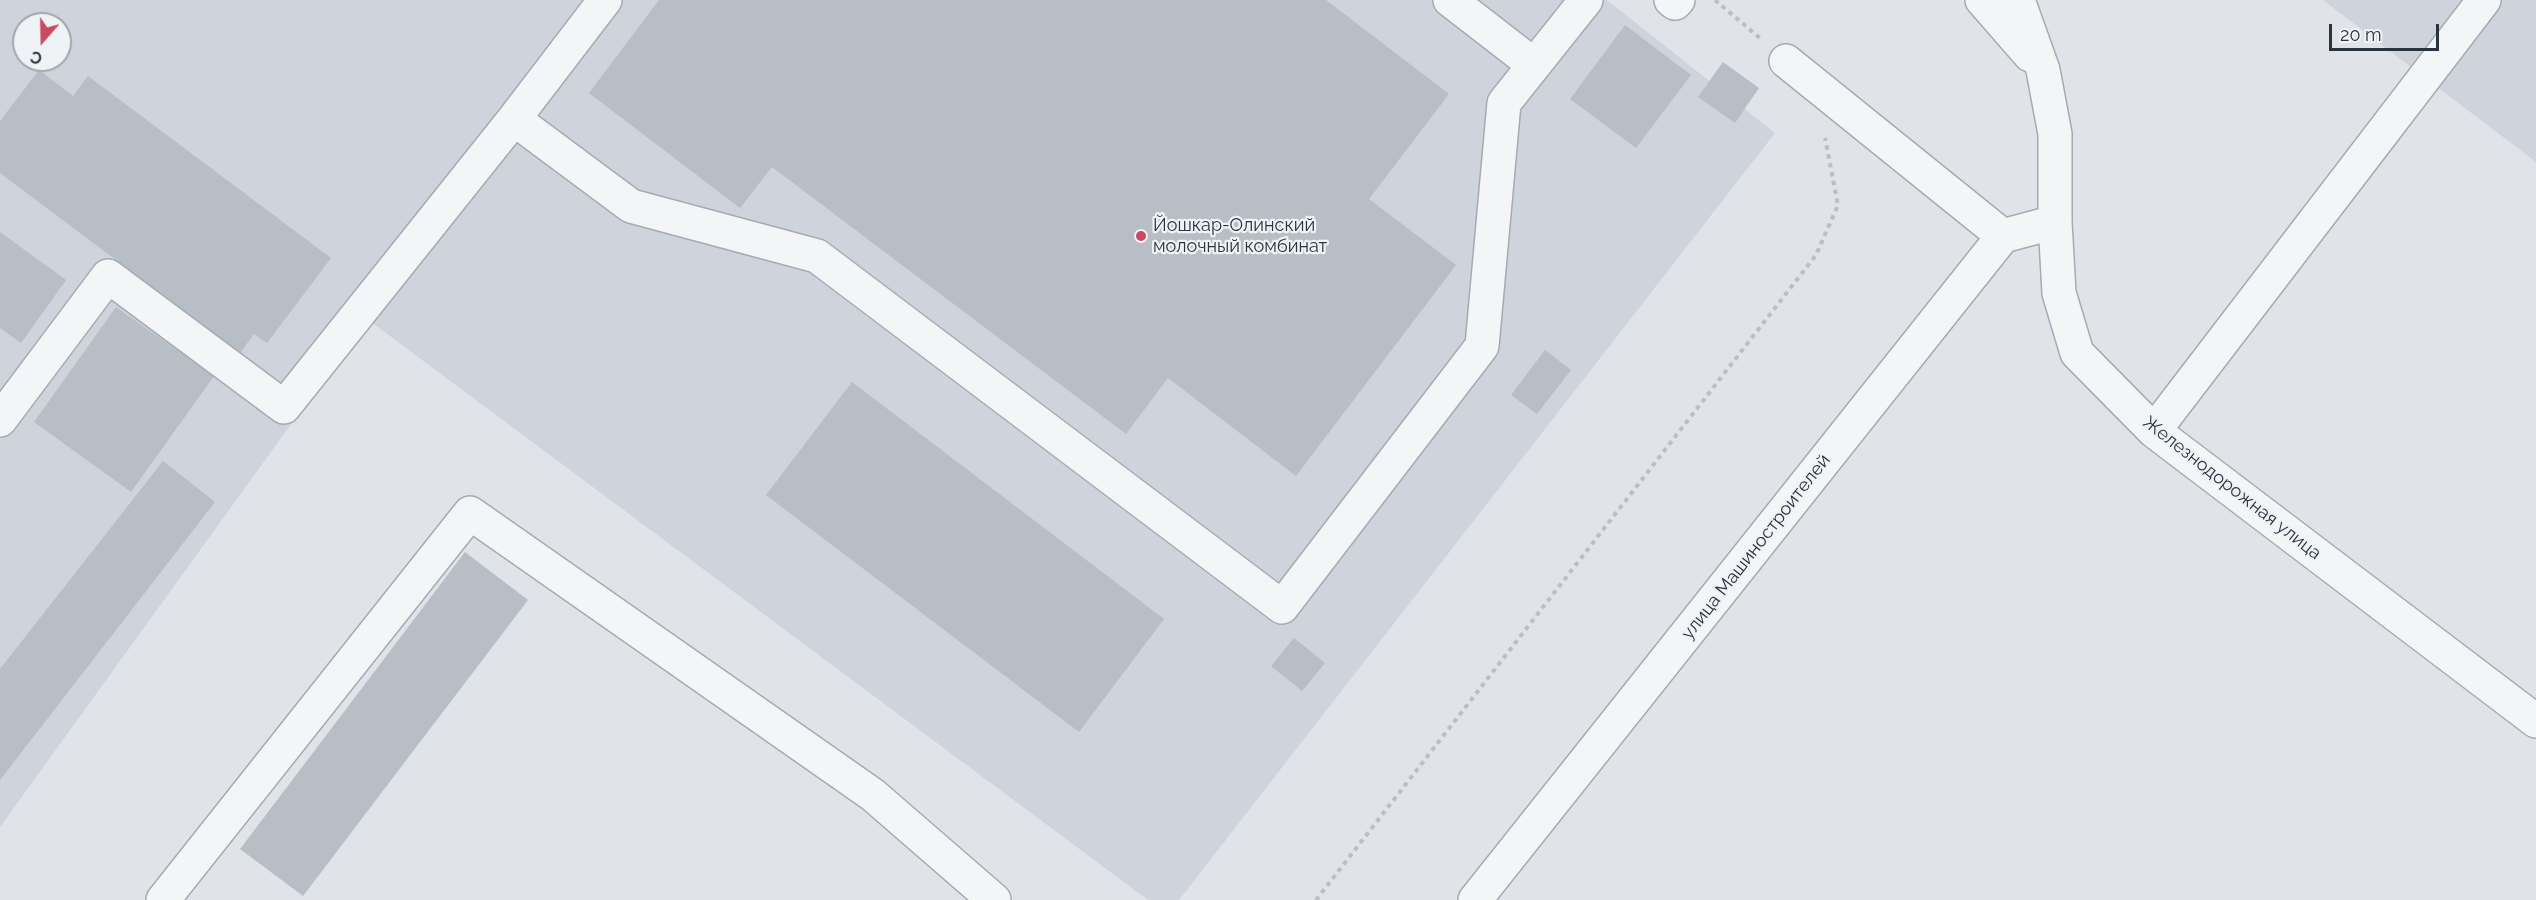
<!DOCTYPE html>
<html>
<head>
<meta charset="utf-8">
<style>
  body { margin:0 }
  #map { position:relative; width:2536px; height:900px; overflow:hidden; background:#e0e4e9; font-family:Raleway,sans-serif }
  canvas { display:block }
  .north { position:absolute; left:12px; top:12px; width:60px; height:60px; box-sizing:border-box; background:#f0f3f6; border:2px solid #a1a6ad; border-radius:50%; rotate:200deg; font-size:16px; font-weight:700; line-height:24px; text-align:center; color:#2a3340 }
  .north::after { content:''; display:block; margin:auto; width:21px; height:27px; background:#ca4a64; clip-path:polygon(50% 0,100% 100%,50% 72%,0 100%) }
  .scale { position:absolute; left:2329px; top:24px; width:110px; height:27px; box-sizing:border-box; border:3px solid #2a3340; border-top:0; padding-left:8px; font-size:18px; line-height:21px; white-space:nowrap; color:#2a3340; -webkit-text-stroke:4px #f0f3f6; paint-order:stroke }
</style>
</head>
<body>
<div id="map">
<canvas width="2536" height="900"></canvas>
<div class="north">С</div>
<div class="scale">20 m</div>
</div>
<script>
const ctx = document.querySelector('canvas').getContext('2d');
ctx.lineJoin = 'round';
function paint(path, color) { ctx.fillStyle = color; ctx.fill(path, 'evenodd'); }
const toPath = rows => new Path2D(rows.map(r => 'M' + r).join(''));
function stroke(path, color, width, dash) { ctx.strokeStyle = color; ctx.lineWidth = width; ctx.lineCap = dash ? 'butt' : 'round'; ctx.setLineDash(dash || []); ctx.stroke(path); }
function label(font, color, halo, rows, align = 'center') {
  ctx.font = font + ' Raleway,sans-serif'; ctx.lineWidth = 4.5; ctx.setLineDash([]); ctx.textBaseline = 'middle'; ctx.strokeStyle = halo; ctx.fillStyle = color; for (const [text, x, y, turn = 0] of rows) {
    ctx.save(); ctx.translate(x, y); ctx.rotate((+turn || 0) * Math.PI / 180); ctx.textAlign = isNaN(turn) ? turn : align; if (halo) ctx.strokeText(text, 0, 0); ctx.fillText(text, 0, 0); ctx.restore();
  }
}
const built = toPath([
  [0,0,1607,0,1775,133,1179,900,1148,900,367,319,0,827],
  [24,24,60,24,60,60,24,60],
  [2323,0,2536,0,2536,162,2424,77]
]);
const building = toPath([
  [659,0,1326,0,1449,94,1369,199,1456,265,1296,476,1168,378,1126,434,772,167,740,208,589,93],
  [1625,25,1691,75,1636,148,1570,99],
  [1723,62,1759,88,1735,123,1698,97],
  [39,70,73,96,88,76,331,258,267,343,254,334,240,353,0,173,0,121],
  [0,232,66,280,21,343,0,328],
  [116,307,214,376,131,492,34,422],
  [1545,350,1571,370,1537,414,1511,395],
  [852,382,1164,619,1079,732,766,495],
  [163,461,215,502,0,780,0,669],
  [465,552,528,600,303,896,240,849],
  [1294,638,1325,663,1302,691,1271,666]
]);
const path = toPath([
  [1715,0,1761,39],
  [1316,900,1816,255,1838,205,1825,138]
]);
const minor = toPath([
  [1450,0,1534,65],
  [1671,0,1675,3,1678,0],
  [1982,0,2030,55],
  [2018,0,2043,70,2055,134,2055,222,2059,293,2077,353,2154,431,2536,721],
  [1786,61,2003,236],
  [514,119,605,0],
  [0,420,108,276,284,407,514,119,631,206,817,256,1282,607,1482,346,1504,103,1586,0],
  [2154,431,2484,0],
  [163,900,470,513,873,795,994,900],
  [1475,900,2003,236,2055,222]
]);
const markers = [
  [1141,236,6,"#ca4a64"]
];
const poiNames = [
  ["Йошкар-Олинский",1153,226],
  ["молочный комбинат",1153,247]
];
const streetNames = [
  ["Железнодорожная улица",2232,488,38],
  ["улица Машиностроителей",1756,547,-52]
];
paint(built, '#cfd3db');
paint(building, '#b8bec5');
stroke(minor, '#a6abb3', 36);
stroke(path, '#bbbfc4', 4, [4.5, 4.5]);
stroke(minor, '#f3f5f7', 33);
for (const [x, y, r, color] of markers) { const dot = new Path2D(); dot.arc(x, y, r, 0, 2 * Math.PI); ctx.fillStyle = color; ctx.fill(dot); stroke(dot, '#f0f3f6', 2); }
label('18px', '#2a3340', '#f0f3f6', poiNames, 'left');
label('18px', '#2a3340', '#f0f3f6', streetNames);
</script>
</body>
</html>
